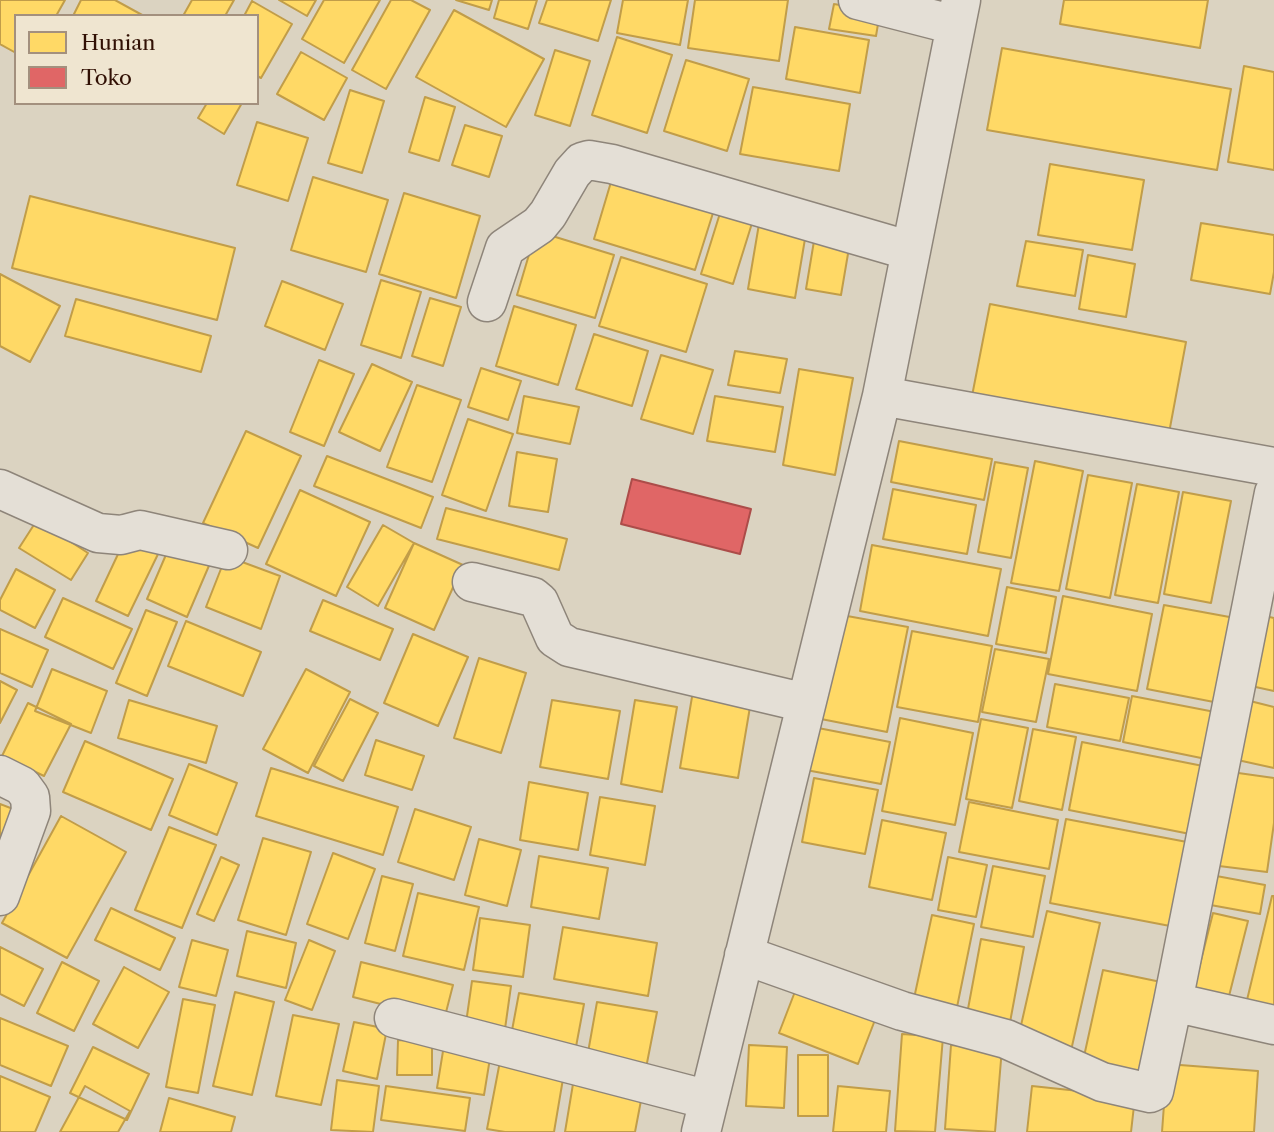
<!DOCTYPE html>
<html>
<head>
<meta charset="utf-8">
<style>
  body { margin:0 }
  #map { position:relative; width:1274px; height:1132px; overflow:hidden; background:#dbd3c1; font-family:"Libre Caslon Text",serif }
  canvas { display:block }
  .legend { position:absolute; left:14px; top:14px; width:245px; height:91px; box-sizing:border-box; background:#efe5d0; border:2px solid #a3907e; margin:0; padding:9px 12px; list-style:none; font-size:21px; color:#311004 }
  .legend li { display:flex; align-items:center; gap:14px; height:35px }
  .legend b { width:35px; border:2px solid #a3907e }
</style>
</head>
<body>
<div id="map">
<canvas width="1274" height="1132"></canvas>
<ul class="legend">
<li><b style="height:19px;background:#ffd966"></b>Hunian</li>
<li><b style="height:19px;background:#e06666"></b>Toko</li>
</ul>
</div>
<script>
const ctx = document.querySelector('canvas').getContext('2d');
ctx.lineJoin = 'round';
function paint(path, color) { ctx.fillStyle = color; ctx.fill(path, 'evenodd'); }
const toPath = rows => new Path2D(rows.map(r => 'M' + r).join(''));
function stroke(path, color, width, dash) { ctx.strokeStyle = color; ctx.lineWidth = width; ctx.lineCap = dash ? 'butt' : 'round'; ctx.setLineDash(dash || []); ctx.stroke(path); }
const homes = toPath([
  [0,0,65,0,56,16,16,16,16,53,0,44,0,0],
  [81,0,115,0,144,16,73,16,81,0],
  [192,0,234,0,225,16,183,16,192,0],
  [279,0,316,0,307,16,279,0],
  [324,0,380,0,344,63,302,39,324,0],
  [391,0,411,0,430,10,386,89,352,70,391,0],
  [456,0,492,0,489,10,456,0],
  [499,0,537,0,528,29,494,18,499,0],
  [547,0,611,0,598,41,539,23,547,0],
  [623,0,688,0,680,45,617,33,623,0],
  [695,0,788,0,779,61,688,48,695,0],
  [1064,0,1208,0,1200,48,1060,24,1064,0],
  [252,1,292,24,261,78,257,76,257,16,244,16,252,1],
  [834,4,880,12,876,36,829,29,834,4],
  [454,10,544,59,506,127,416,77,454,10],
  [795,27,869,40,860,93,786,79,795,27],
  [617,37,672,55,647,133,592,115,617,37],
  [1002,48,1231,89,1217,170,987,130,1002,48],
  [555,50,590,61,570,126,535,115,555,50],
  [301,52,347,78,324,120,277,94,301,52],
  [686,60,749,79,727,151,664,131,686,60],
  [1244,66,1274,72,1274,170,1228,162,1244,66],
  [753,87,850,104,839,171,740,154,753,87],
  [350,90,384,101,362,173,328,163,350,90],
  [425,97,455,107,439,161,409,152,425,97],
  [207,103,242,103,224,134,198,118,207,103],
  [257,122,308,138,288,201,237,185,257,122],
  [465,125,502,136,489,177,452,165,465,125],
  [1050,164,1144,180,1132,250,1038,235,1050,164],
  [313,177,388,200,366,272,291,250,313,177],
  [611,182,713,213,695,270,594,239,611,182],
  [404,193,480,216,456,298,379,274,404,193],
  [30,196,235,248,217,320,12,268,30,196],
  [721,210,753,220,733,284,701,274,721,210],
  [1201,223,1274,235,1274,272,1270,294,1191,280,1201,223],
  [759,224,806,233,795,298,748,289,759,224],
  [536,231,614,255,595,318,517,295,536,231],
  [815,235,850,242,841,295,806,289,815,235],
  [1026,241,1083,250,1075,296,1017,286,1026,241],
  [1088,255,1135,264,1126,317,1079,309,1088,255],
  [621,257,707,284,686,352,599,326,621,257],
  [0,274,60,306,30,362,0,346,0,274],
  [381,280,421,292,401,358,361,345,381,280],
  [282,281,343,304,325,350,265,326,282,281],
  [430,298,461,307,443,366,412,356,430,298],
  [76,299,211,336,201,372,65,336,76,299],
  [990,304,1186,342,1169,433,972,396,990,304],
  [514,306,576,325,558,385,496,366,514,306],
  [594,334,648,351,632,406,576,389,594,334],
  [735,351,787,359,780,393,728,385,735,351],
  [661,355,713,370,693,434,641,419,661,355],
  [319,360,354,374,324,446,290,432,319,360],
  [372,364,412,382,380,451,339,432,372,364],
  [481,368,521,381,508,420,468,407,481,368],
  [799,369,853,378,835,475,783,465,799,369],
  [417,385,461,400,432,482,387,467,417,385],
  [524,396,579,407,570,444,517,433,524,396],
  [715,396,783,407,775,452,707,441,715,396],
  [468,419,513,434,486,511,442,495,468,419],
  [246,431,301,456,258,548,203,523,246,431],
  [899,441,992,459,984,500,891,482,899,441],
  [517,452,557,459,548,512,509,506,517,452],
  [327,456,433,497,421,528,314,486,327,456],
  [1035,461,1083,471,1059,591,1011,583,1035,461],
  [995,462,1028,468,1011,558,978,552,995,462],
  [1088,475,1132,483,1110,598,1066,589,1088,475],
  [1137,484,1179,492,1158,603,1115,595,1137,484],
  [893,489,976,505,967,554,883,539,893,489],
  [300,490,370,522,336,596,266,564,300,490],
  [1183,492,1231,501,1211,603,1164,594,1183,492],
  [446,508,567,539,559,570,437,539,446,508],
  [37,520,88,553,71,580,19,548,37,520],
  [383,525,414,543,378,606,347,587,383,525],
  [127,535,160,550,128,616,96,601,127,535],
  [171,543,211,561,187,617,147,599,171,543],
  [414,543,463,565,434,630,385,608,414,543],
  [872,545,1001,569,988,636,860,611,872,545],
  [226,556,280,576,261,629,206,607,226,556],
  [16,569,55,590,35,628,0,610,0,600,16,569],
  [1007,587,1056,597,1046,653,996,644,1007,587],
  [1063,596,1152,614,1137,691,1048,674,1063,596],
  [63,598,132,629,113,669,45,637,63,598],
  [323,600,393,629,380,660,310,631,323,600],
  [1164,605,1235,618,1219,703,1147,689,1164,605],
  [146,610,177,622,147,696,116,683,146,610],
  [836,614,908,627,887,732,816,718,836,614],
  [1265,616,1274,618,1274,691,1251,686,1265,616],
  [186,621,261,652,243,696,168,666,186,621],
  [0,629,48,650,32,687,0,673,0,629],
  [912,631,992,646,978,722,897,707,912,631],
  [413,634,468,657,438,726,384,703,413,634],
  [995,649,1049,659,1036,722,982,712,995,649],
  [479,658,526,673,501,753,454,738,479,658],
  [52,669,107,691,91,733,35,711,52,669],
  [306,669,350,692,308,773,263,749,306,669],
  [0,681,17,690,0,723,0,681],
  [1055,684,1129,698,1120,741,1047,727,1055,684],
  [693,691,751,701,738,778,680,768,693,691],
  [1132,696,1215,712,1206,759,1123,742,1132,696],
  [350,699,378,713,343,781,314,766,350,699],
  [129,700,217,726,206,763,118,738,129,700],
  [552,700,620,711,608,779,540,767,552,700],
  [635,700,677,707,662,792,621,784,635,700],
  [1246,700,1274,707,1274,768,1233,759,1246,700],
  [28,703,71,724,44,776,2,756,28,703],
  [900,718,973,733,955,825,882,811,900,718],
  [981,719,1028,728,1012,808,966,799,981,719],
  [813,727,890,742,881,784,806,770,813,727],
  [1033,729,1076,737,1062,810,1019,801,1033,729],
  [376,740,424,756,412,790,365,775,376,740],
  [85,741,173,779,151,830,63,792,85,741],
  [1082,742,1208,767,1195,835,1069,810,1082,742],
  [189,764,237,783,217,835,169,815,189,764],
  [271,768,398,807,383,855,256,816,271,768],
  [1224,771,1274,778,1274,823,1267,872,1211,865,1224,771],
  [814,778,878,790,865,854,802,842,814,778],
  [529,782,588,793,578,850,520,840,529,782],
  [600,797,655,806,645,865,590,855,600,797],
  [969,802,1058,820,1049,869,959,852,969,802],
  [0,804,13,809,0,839,0,804],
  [415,809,471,827,454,880,398,862,415,809],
  [61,816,126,852,67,958,2,923,61,816],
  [1066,819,1187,842,1170,926,1050,903,1066,819],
  [882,820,946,833,932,900,869,887,882,820],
  [169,827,216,845,182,928,135,910,169,827],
  [263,838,311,852,286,935,238,920,263,838],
  [479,839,521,850,507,906,465,895,479,839],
  [333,853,375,869,348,939,307,924,333,853],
  [539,856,608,868,599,919,531,907,539,856],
  [221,857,239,865,214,921,197,914,221,857],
  [948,857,987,865,976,917,938,910,948,857],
  [993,866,1045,876,1033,937,981,927,993,866],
  [1211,875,1265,885,1260,914,1205,904,1211,875],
  [382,876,413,884,395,951,365,943,382,876],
  [418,893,479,907,464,970,403,956,418,893],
  [1272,896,1274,896,1274,1006,1247,1000,1272,896],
  [111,908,175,938,160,970,95,940,111,908],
  [1047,911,1100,923,1070,1055,1017,1043,1047,911],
  [1213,913,1248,921,1228,1000,1193,992,1213,913],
  [932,915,974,924,956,1012,913,1003,932,915],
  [480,918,530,925,523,977,473,970,480,918],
  [563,927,657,943,648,996,554,979,563,927],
  [247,931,296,943,286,988,237,976,247,931],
  [981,939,1024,947,1008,1033,965,1025,981,939],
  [192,940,228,950,216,996,179,987,192,940],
  [309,940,335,951,312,1010,285,1000,309,940],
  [0,947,43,969,24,1006,0,994,0,947],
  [62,962,99,981,74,1031,37,1013,62,962],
  [361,962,453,985,444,1020,353,997,361,962],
  [124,967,169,992,138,1048,93,1024,124,967],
  [1103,970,1161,982,1142,1073,1083,1061,1103,970],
  [801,976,880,1007,858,1064,779,1033,801,976],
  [472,981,511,986,504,1036,465,1030,472,981],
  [235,992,274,1002,252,1095,213,1086,235,992],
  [519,993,584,1004,575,1052,510,1041,519,993],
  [183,999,215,1005,198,1093,166,1087,183,999],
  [597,1002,657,1012,646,1068,587,1058,597,1002],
  [293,1015,339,1024,321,1105,276,1096,293,1015],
  [0,1018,68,1046,51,1086,0,1065,0,1018],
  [354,1022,387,1029,377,1079,343,1071,354,1022],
  [902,1034,943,1037,935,1132,895,1131,902,1034],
  [398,1040,432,1041,432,1075,397,1075,398,1040],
  [444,1045,491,1052,484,1095,437,1088,444,1045],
  [749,1045,787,1047,784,1108,746,1106,749,1045],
  [951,1045,1002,1048,995,1132,945,1129,951,1045],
  [93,1047,149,1074,127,1120,70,1093,93,1047],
  [798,1055,828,1055,828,1116,798,1116,798,1055],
  [501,1056,565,1067,554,1132,505,1132,487,1129,501,1056],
  [1167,1064,1258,1071,1254,1132,1162,1132,1167,1064],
  [0,1076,50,1097,35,1132,0,1132,0,1076],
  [574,1078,643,1090,635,1132,565,1132,574,1078],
  [337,1080,379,1086,373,1132,331,1130,337,1080],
  [85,1086,130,1111,118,1132,60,1132,85,1086],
  [386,1086,470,1098,465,1131,381,1120,386,1086],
  [838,1086,890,1091,886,1132,833,1132,838,1086],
  [1032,1086,1135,1097,1131,1132,1027,1132,1032,1086],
  [169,1098,235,1117,231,1132,160,1132,169,1098]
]);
const shops = toPath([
  [632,479,751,509,740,554,621,524,632,479]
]);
const street = toPath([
  [858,0,955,25],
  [487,302,505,248,539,225,548,214,572,173,582,162,589,160,612,164,911,251],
  [882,396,1274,467],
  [0,489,98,533,121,535,140,530,228,550],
  [472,582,533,597,539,602,555,638,569,647,806,703],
  [0,775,22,786,30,797,31,811,0,896],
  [744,955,902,1011,1006,1039,1102,1082,1150,1093,1154,1091,1173,1002,1274,1025],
  [1173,1002,1274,493],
  [394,1018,709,1100],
  [701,1132,882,396,961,0]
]);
paint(homes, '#ffd966');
stroke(homes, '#c19d49', 2);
paint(shops, '#e06666');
stroke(shops, '#ac4c49', 2);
stroke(street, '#8e857a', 41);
stroke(street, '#e4dfd6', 38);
</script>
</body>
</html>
